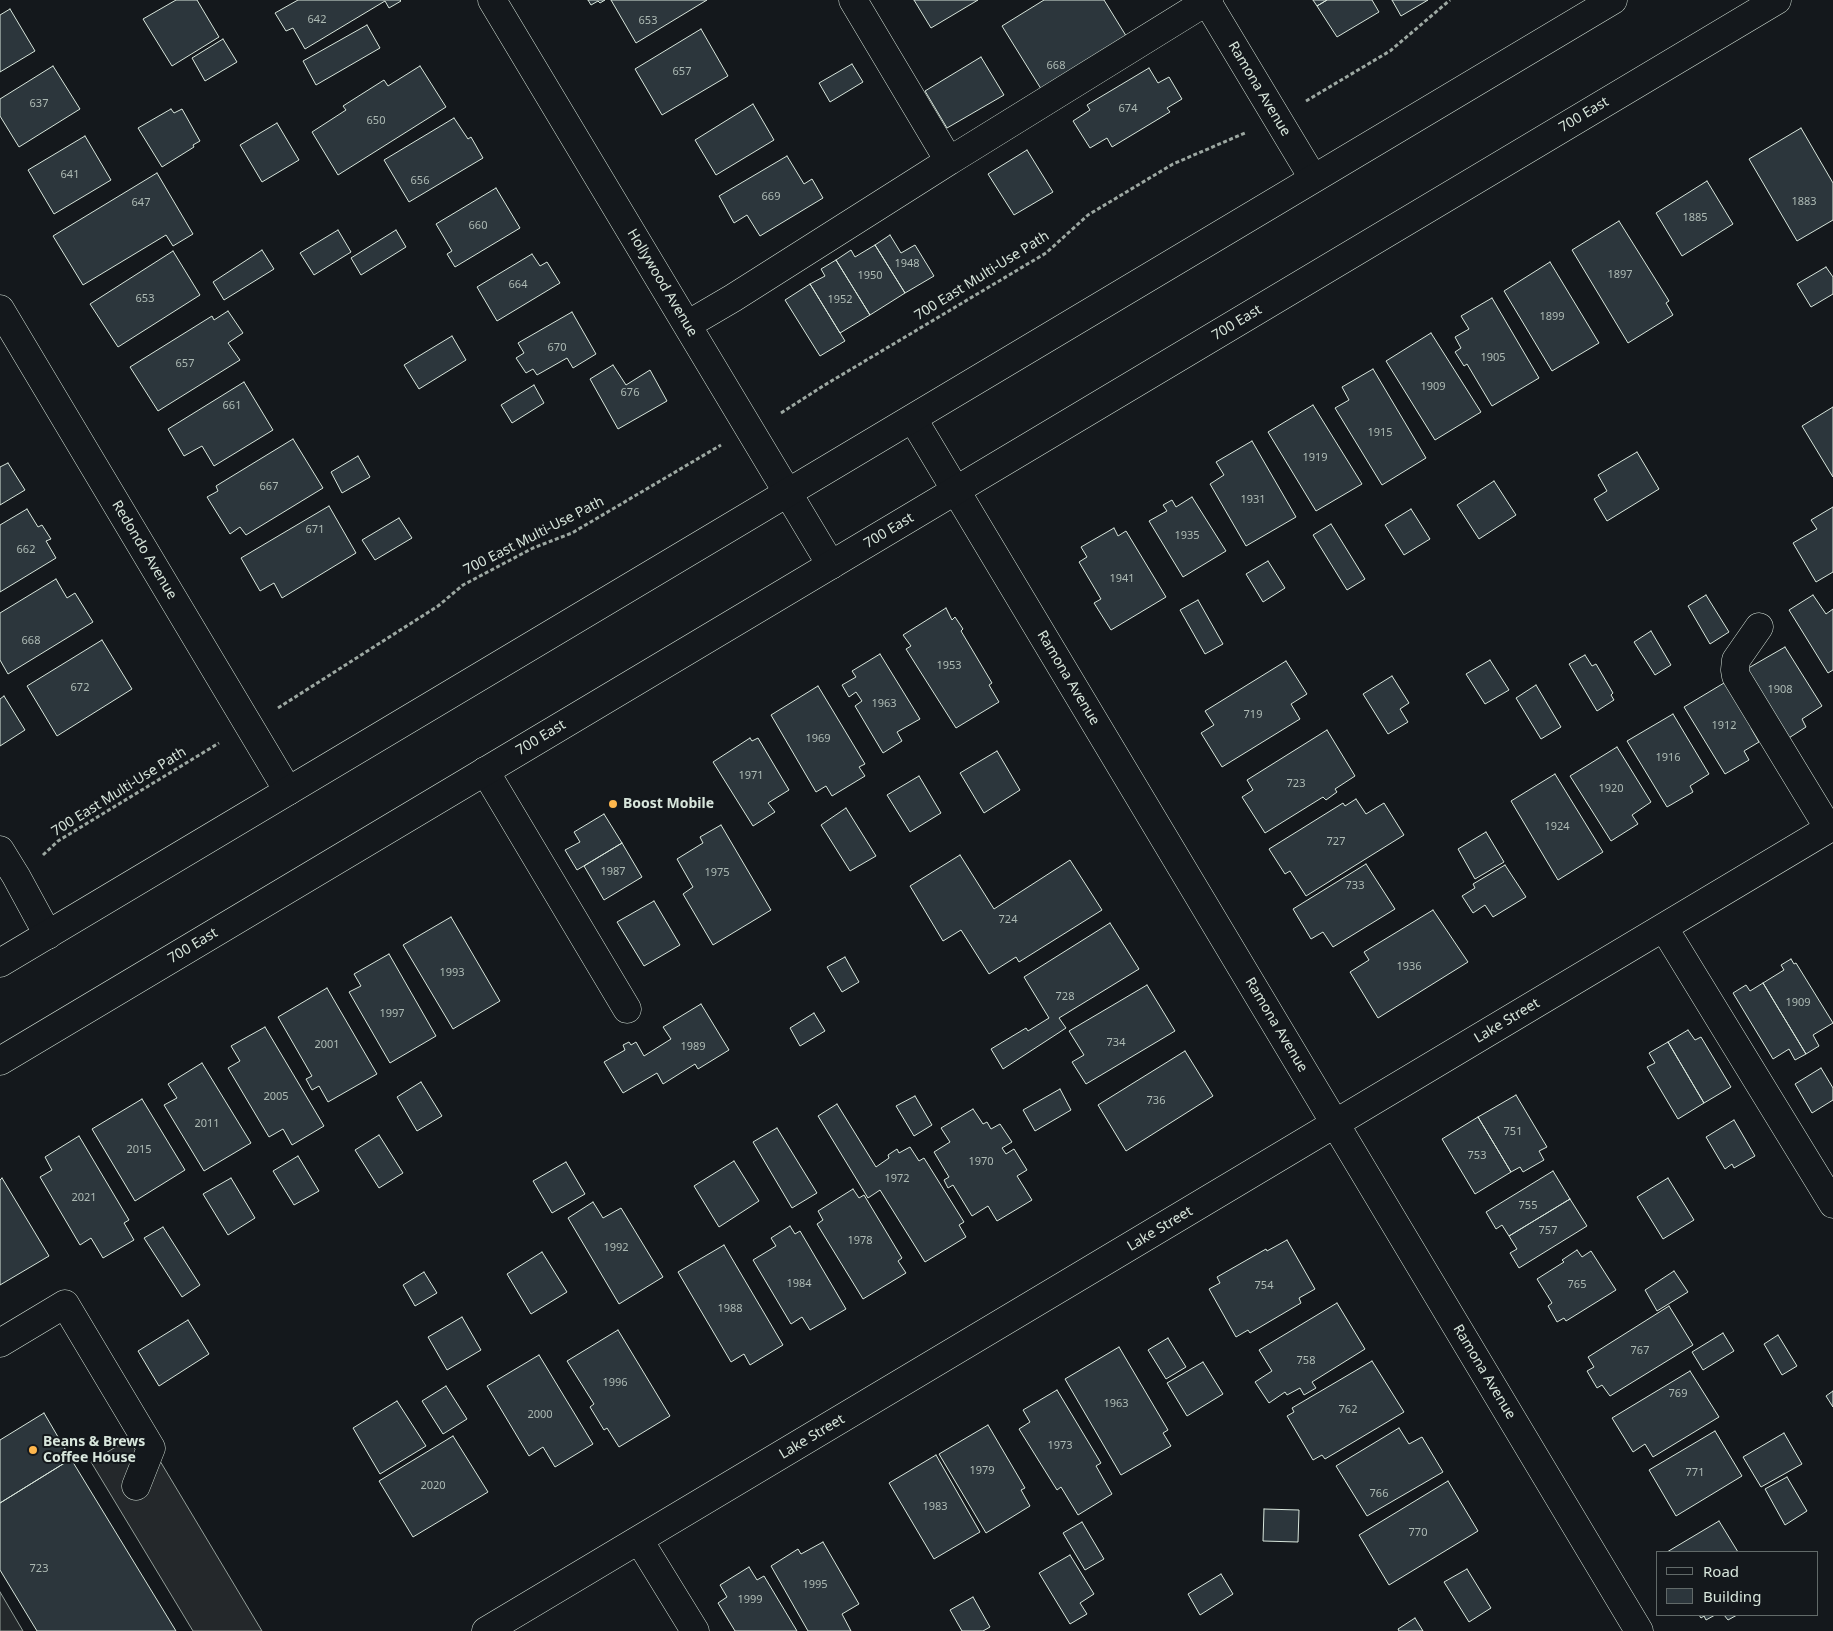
<!DOCTYPE html>
<html>
<head>
<meta charset="utf-8">
<style>
  body { margin:0 }
  #map { position:relative; width:1833px; height:1631px; overflow:hidden; background:#14181c; font-family:"Noto Sans",sans-serif }
  canvas { display:block }
  .legend { position:absolute; left:1656px; top:1551px; width:162px; height:65px; box-sizing:border-box; background:#14181c; border:1px solid #626a69; margin:0; padding:6px 9px; list-style:none; font-size:15px; color:#d8e6dc }
  .legend li { display:flex; align-items:center; gap:10px; height:25px }
  .legend b { width:25px; border:1px solid #626a69 }
</style>
</head>
<body>
<div id="map">
<canvas width="1833" height="1631"></canvas>
<ul class="legend">
<li><b style="height:6px;background:#14181c"></b>Road</li>
<li><b style="height:14px;background:#2c363c"></b>Building</li>
</ul>
</div>
<script>
const ctx = document.querySelector('canvas').getContext('2d');
ctx.lineJoin = 'round';
function paint(path, color) { ctx.fillStyle = color; ctx.fill(path, 'evenodd'); }
const toPath = rows => new Path2D(rows.map(r => 'M' + r).join(''));
function stroke(path, color, width, dash) { ctx.strokeStyle = color; ctx.lineWidth = width; ctx.lineCap = dash ? 'butt' : 'round'; ctx.setLineDash(dash || []); ctx.stroke(path); }
function label(font, color, halo, rows, align = 'center') {
  ctx.font = font + ' "Noto Sans",sans-serif'; ctx.lineWidth = 4; ctx.setLineDash([]); ctx.textBaseline = 'middle'; ctx.strokeStyle = halo; ctx.fillStyle = color; for (const [text, x, y, turn = 0] of rows) {
    ctx.save(); ctx.translate(x, y); ctx.rotate((+turn || 0) * Math.PI / 180); ctx.textAlign = isNaN(turn) ? turn : align; if (halo) ctx.strokeText(text, 0, 0); ctx.fillText(text, 0, 0); ctx.restore();
  }
}
const parking = toPath([
  [142,1431,262,1631,193,1631,91,1462,142,1431],
  [0,1592,23,1631,0,1631,0,1592]
]);
const building = toPath([
  [176,0,197,0,219,37,172,66,143,19,176,0],
  [298,0,400,0,401,1,389,8,385,1,305,49,293,28,286,31,275,13,298,0],
  [588,0,605,0,600,3,598,1,591,5,588,0],
  [611,0,707,0,636,43,611,0],
  [914,0,978,0,931,28,914,0],
  [1044,0,1104,0,1128,39,1043,92,1002,26,1044,0],
  [1313,0,1327,0,1317,6,1313,0],
  [1327,0,1372,0,1379,12,1337,37,1317,6,1327,0],
  [1392,0,1428,0,1401,16,1392,0],
  [10,9,35,51,0,72,0,15,10,9],
  [367,25,380,48,316,85,303,61,367,25],
  [701,29,728,76,662,115,635,69,701,29],
  [223,39,237,62,205,81,192,58,223,39],
  [981,57,1004,95,947,128,925,91,981,57],
  [852,64,863,82,830,102,819,83,852,64],
  [53,66,80,109,19,147,0,116,0,99,53,66],
  [420,66,446,107,338,175,312,132,346,110,343,106,384,80,388,86,420,66],
  [1149,68,1158,83,1169,77,1182,99,1167,108,1170,112,1112,147,1107,138,1090,148,1073,121,1090,110,1087,105,1149,68],
  [753,104,774,140,716,175,695,140,753,104],
  [171,109,174,113,182,109,200,141,193,145,194,147,162,167,138,128,171,109],
  [454,118,468,139,471,137,483,158,409,202,384,160,454,118],
  [277,123,299,160,262,182,240,145,277,123],
  [1801,128,1833,183,1833,220,1797,241,1749,159,1801,128],
  [85,136,111,180,54,214,28,170,85,136],
  [1027,150,1053,192,1014,215,988,174,1027,150],
  [787,156,804,184,812,179,823,198,760,236,747,215,734,223,719,196,787,156],
  [157,173,193,234,173,246,166,235,83,285,53,236,157,173],
  [1707,181,1733,224,1682,256,1656,213,1707,181],
  [496,188,520,228,455,267,447,254,452,251,436,224,496,188],
  [1619,221,1669,301,1666,303,1673,315,1628,343,1572,250,1619,221],
  [338,230,351,252,314,275,300,253,338,230],
  [396,230,406,247,361,275,351,258,396,230],
  [890,235,901,253,915,245,934,276,905,293,875,245,890,235],
  [875,245,905,293,870,315,836,260,851,250,855,257,875,245],
  [262,250,274,269,224,300,213,282,262,250],
  [173,251,200,295,118,347,90,304,173,251],
  [532,254,540,266,547,262,560,283,497,321,477,287,532,254],
  [836,260,870,315,840,333,810,284,825,276,821,269,836,260],
  [1550,262,1599,343,1552,371,1504,291,1550,262],
  [1826,267,1833,277,1833,294,1811,307,1797,284,1826,267],
  [810,284,845,341,820,356,785,300,810,284],
  [1492,298,1539,378,1492,406,1467,364,1464,366,1455,352,1461,348,1455,337,1469,329,1461,316,1492,298],
  [228,311,243,333,228,343,240,360,158,411,130,367,212,316,214,320,228,311],
  [572,312,596,354,573,368,567,358,537,375,533,369,526,373,516,358,524,353,518,343,572,312],
  [1431,333,1481,412,1435,440,1386,361,1431,333],
  [452,336,466,360,419,389,404,365,452,336],
  [613,365,626,385,650,370,667,401,618,429,590,379,613,365],
  [1373,369,1426,458,1382,485,1335,408,1349,400,1342,387,1373,369],
  [244,382,273,430,214,466,202,446,184,456,168,429,244,382],
  [534,385,544,403,512,423,501,405,534,385],
  [1313,405,1362,484,1316,511,1268,432,1313,405],
  [1833,407,1833,477,1802,426,1833,407],
  [293,439,323,488,246,535,240,527,230,534,207,497,218,491,216,486,293,439],
  [1252,441,1296,517,1246,546,1210,484,1224,475,1216,462,1252,441],
  [1637,452,1659,489,1607,521,1594,499,1607,491,1598,475,1637,452],
  [358,456,370,477,342,493,331,472,358,456],
  [8,463,25,490,0,505,0,467,8,463],
  [1494,481,1516,515,1479,539,1457,505,1494,481],
  [1192,497,1226,551,1183,577,1149,521,1167,511,1163,505,1172,500,1176,507,1192,497],
  [329,506,356,553,282,598,274,583,260,591,241,558,329,506],
  [1833,507,1833,572,1816,582,1793,543,1817,529,1811,520,1833,507],
  [27,509,38,527,42,525,51,539,46,541,56,558,0,592,0,525,27,509],
  [1411,509,1430,539,1404,555,1385,525,1411,509],
  [399,518,412,538,375,560,362,540,399,518],
  [1331,524,1365,579,1347,590,1313,535,1331,524],
  [1114,528,1118,536,1126,531,1166,597,1111,630,1094,603,1101,599,1079,562,1087,557,1081,547,1114,528],
  [1268,561,1285,588,1263,602,1246,574,1268,561],
  [56,579,67,598,75,593,93,622,8,674,0,660,0,613,56,579],
  [1706,595,1729,632,1710,644,1688,606,1706,595],
  [1813,595,1826,614,1833,609,1833,670,1828,673,1789,610,1813,595],
  [1198,600,1223,644,1205,654,1180,610,1198,600],
  [946,608,952,620,955,617,963,629,961,631,992,683,989,685,999,702,956,728,906,649,911,646,903,635,946,608],
  [1651,631,1671,665,1655,675,1634,642,1651,631],
  [102,640,132,689,57,736,27,686,102,640],
  [1785,647,1822,706,1802,719,1806,727,1781,743,1738,674,1785,647],
  [880,654,920,719,897,732,902,741,883,753,855,706,862,701,856,692,849,697,842,685,856,677,852,671,880,654],
  [1585,655,1592,666,1596,664,1613,693,1611,695,1614,700,1597,711,1569,664,1585,655],
  [1490,660,1509,690,1485,704,1466,674,1490,660],
  [1286,661,1307,694,1291,704,1300,719,1222,767,1201,733,1214,725,1205,711,1286,661],
  [1392,676,1409,703,1400,709,1408,722,1388,734,1363,694,1392,676],
  [1729,680,1756,724,1751,728,1759,742,1744,751,1749,760,1725,774,1684,707,1729,680],
  [1536,685,1561,727,1541,739,1516,698,1536,685],
  [818,686,865,764,859,767,865,776,832,796,826,786,816,792,771,715,818,686],
  [4,696,25,730,0,746,0,699,4,696],
  [1673,714,1709,774,1690,786,1693,792,1667,807,1627,741,1673,714],
  [1327,730,1355,776,1335,789,1337,792,1326,800,1323,797,1265,833,1242,797,1253,790,1247,780,1327,730],
  [750,738,752,741,758,738,789,790,768,803,775,812,753,826,713,762,750,738],
  [1617,747,1651,802,1632,815,1638,824,1611,841,1570,776,1617,747],
  [997,751,1020,790,984,813,960,773,997,751],
  [1555,774,1603,852,1558,880,1511,801,1555,774],
  [919,776,941,813,910,832,887,795,919,776],
  [1356,799,1366,814,1384,803,1404,835,1306,896,1290,871,1285,874,1269,849,1343,803,1345,806,1356,799],
  [846,808,876,856,850,871,821,825,846,808],
  [604,814,622,843,577,870,565,850,580,842,574,832,604,814],
  [721,825,771,910,713,945,683,894,693,887,677,859,703,843,700,837,721,825],
  [1486,832,1504,862,1475,879,1458,849,1486,832],
  [622,843,642,877,604,900,584,866,622,843],
  [960,855,994,909,1070,860,1102,910,1019,962,1016,957,989,974,961,930,943,941,910,886,960,855],
  [1366,864,1395,909,1333,947,1323,932,1311,939,1293,909,1366,864],
  [1505,865,1526,897,1493,917,1485,905,1473,913,1462,896,1475,888,1473,884,1505,865],
  [654,901,680,945,644,966,617,922,654,901],
  [1433,910,1468,962,1378,1018,1350,972,1369,960,1364,952,1433,910],
  [451,917,500,1001,453,1029,403,945,451,917],
  [1110,923,1139,969,1059,1018,1066,1028,1003,1069,991,1049,1026,1028,1028,1031,1049,1018,1024,977,1110,923],
  [389,954,436,1036,390,1063,349,992,361,986,354,974,389,954],
  [845,957,859,982,842,992,827,967,845,957],
  [1791,959,1794,964,1796,963,1833,1023,1813,1035,1819,1046,1806,1054,1763,983,1784,970,1781,965,1791,959],
  [1763,983,1806,1054,1795,1060,1789,1049,1773,1059,1733,993,1746,985,1750,991,1763,983],
  [1147,985,1175,1031,1086,1084,1072,1062,1084,1055,1069,1031,1147,985],
  [327,988,377,1074,328,1102,319,1086,312,1090,306,1079,312,1076,278,1017,327,988],
  [701,1004,729,1050,698,1069,695,1064,663,1084,657,1073,623,1093,604,1062,625,1050,623,1045,629,1042,631,1045,636,1042,644,1056,671,1039,663,1027,701,1004],
  [814,1013,825,1031,800,1046,790,1028,814,1013],
  [265,1027,324,1126,292,1145,283,1129,269,1137,228,1068,240,1061,231,1046,265,1027],
  [1688,1030,1695,1040,1701,1037,1731,1087,1704,1103,1668,1042,1688,1030],
  [1668,1042,1704,1103,1678,1119,1647,1067,1655,1063,1649,1053,1668,1042],
  [1185,1051,1213,1096,1126,1151,1098,1105,1185,1051],
  [202,1063,251,1143,204,1171,164,1105,177,1098,168,1084,202,1063],
  [1821,1068,1833,1088,1833,1100,1812,1113,1795,1084,1821,1068],
  [421,1082,442,1116,417,1131,397,1097,421,1082],
  [1060,1089,1071,1110,1035,1131,1023,1110,1060,1089],
  [1516,1095,1547,1147,1539,1151,1544,1160,1523,1172,1520,1167,1511,1172,1478,1117,1516,1095],
  [915,1096,932,1125,914,1136,896,1106,915,1096],
  [142,1099,185,1170,135,1201,92,1129,142,1099],
  [837,1104,876,1167,889,1158,888,1155,897,1149,899,1153,910,1147,919,1161,924,1158,964,1222,959,1225,966,1237,925,1262,880,1190,868,1198,818,1116,837,1104],
  [973,1109,983,1124,987,1122,991,1129,1000,1124,1012,1142,1002,1148,1006,1154,1014,1149,1027,1170,1017,1176,1032,1200,997,1221,988,1206,972,1216,953,1185,948,1188,944,1180,949,1177,934,1152,950,1142,941,1128,973,1109],
  [1478,1117,1511,1172,1475,1194,1442,1139,1478,1117],
  [1734,1120,1755,1156,1734,1168,1732,1164,1725,1169,1706,1137,1734,1120],
  [777,1128,817,1193,792,1208,753,1142,777,1128],
  [379,1135,403,1173,379,1188,355,1150,379,1135],
  [79,1136,129,1220,124,1223,134,1240,103,1258,91,1238,80,1245,40,1177,52,1170,45,1157,79,1136],
  [298,1156,319,1191,294,1205,273,1171,298,1156],
  [734,1161,759,1201,719,1227,694,1186,734,1161],
  [566,1162,585,1194,552,1213,533,1181,566,1162],
  [1553,1171,1570,1199,1509,1236,1502,1225,1496,1229,1486,1212,1553,1171],
  [2,1178,49,1256,0,1285,0,1180,2,1178],
  [231,1178,255,1218,228,1235,203,1194,231,1178],
  [1668,1178,1694,1220,1663,1239,1637,1197,1668,1178],
  [853,1189,859,1198,864,1195,902,1258,898,1261,906,1273,863,1299,817,1224,823,1220,818,1211,853,1189],
  [1570,1199,1587,1226,1519,1268,1510,1253,1517,1249,1509,1236,1570,1199],
  [593,1202,603,1218,621,1208,663,1277,619,1304,568,1218,593,1202],
  [790,1226,795,1234,800,1231,846,1309,810,1330,802,1317,791,1324,753,1260,776,1246,771,1238,790,1226],
  [163,1227,200,1285,182,1297,144,1238,163,1227],
  [1287,1240,1315,1289,1299,1298,1301,1303,1250,1333,1248,1330,1236,1337,1209,1289,1220,1283,1217,1277,1266,1249,1267,1251,1287,1240],
  [724,1245,783,1345,750,1365,744,1354,731,1362,678,1272,724,1245],
  [1577,1250,1582,1257,1591,1251,1616,1290,1566,1321,1564,1318,1557,1322,1548,1306,1552,1303,1537,1279,1564,1262,1562,1260,1577,1250],
  [542,1252,567,1292,531,1314,507,1274,542,1252],
  [1674,1271,1688,1292,1657,1311,1645,1290,1674,1271],
  [424,1272,437,1293,415,1306,403,1285,424,1272],
  [1337,1303,1365,1349,1312,1382,1316,1388,1304,1395,1300,1388,1287,1395,1285,1392,1269,1403,1255,1382,1272,1371,1259,1350,1337,1303],
  [1669,1306,1693,1345,1610,1396,1602,1385,1597,1388,1587,1371,1594,1367,1588,1357,1669,1306],
  [462,1317,481,1350,447,1370,428,1337,462,1317],
  [188,1320,209,1354,159,1386,138,1351,188,1320],
  [618,1330,670,1416,619,1447,607,1428,604,1430,590,1407,594,1404,567,1361,618,1330],
  [1723,1333,1734,1351,1703,1370,1692,1352,1723,1333],
  [1778,1335,1797,1366,1782,1375,1764,1344,1778,1335],
  [1168,1338,1186,1367,1166,1379,1148,1350,1168,1338],
  [1119,1347,1168,1430,1163,1433,1171,1446,1121,1475,1065,1379,1119,1347],
  [539,1355,593,1444,555,1467,543,1447,529,1456,487,1386,539,1355],
  [1372,1361,1404,1412,1325,1459,1322,1455,1313,1460,1287,1416,1294,1412,1292,1408,1372,1361],
  [1203,1362,1223,1394,1187,1416,1167,1383,1203,1362],
  [1690,1371,1719,1417,1653,1457,1645,1444,1633,1452,1612,1418,1690,1371],
  [446,1386,467,1419,443,1434,422,1401,446,1386],
  [1057,1390,1101,1463,1096,1466,1112,1494,1078,1515,1061,1487,1057,1490,1019,1429,1030,1422,1023,1410,1057,1390],
  [1833,1391,1833,1407,1826,1396,1833,1391],
  [397,1401,426,1446,380,1474,353,1428,397,1401],
  [44,1413,71,1459,0,1503,0,1440,44,1413],
  [988,1425,1025,1488,1021,1490,1030,1506,986,1533,939,1454,988,1425],
  [1399,1428,1409,1444,1422,1437,1443,1472,1367,1516,1336,1466,1399,1428],
  [1715,1431,1742,1476,1676,1516,1649,1470,1715,1431],
  [1784,1433,1802,1464,1761,1487,1743,1457,1784,1433],
  [453,1436,488,1492,413,1537,379,1481,453,1436],
  [936,1455,980,1532,934,1559,889,1483,936,1455],
  [71,1459,176,1631,37,1631,0,1570,0,1503,71,1459],
  [1787,1477,1807,1511,1785,1525,1765,1489,1787,1477],
  [1448,1481,1478,1531,1389,1585,1359,1535,1448,1481],
  [1264,1509,1299,1510,1298,1542,1263,1541,1264,1509],
  [1719,1521,1738,1552,1667,1552,1719,1521],
  [1082,1522,1104,1559,1085,1570,1063,1533,1082,1522],
  [823,1542,859,1604,842,1614,851,1631,808,1631,771,1566,798,1549,801,1554,823,1542],
  [1070,1555,1094,1594,1080,1603,1087,1614,1070,1624,1039,1573,1070,1555],
  [749,1567,757,1580,764,1576,797,1631,735,1631,718,1603,727,1597,720,1585,749,1567],
  [1467,1569,1491,1608,1469,1622,1444,1582,1467,1569],
  [1221,1574,1233,1594,1200,1615,1188,1594,1221,1574],
  [973,1597,990,1627,983,1631,962,1631,950,1610,973,1597],
  [1699,1615,1715,1615,1706,1620,1704,1616,1701,1618,1699,1615],
  [1724,1615,1737,1615,1728,1620,1724,1615],
  [1415,1618,1423,1631,1399,1631,1398,1629,1415,1618]
]);
const path = toPath([
  [1306,101,1390,51,1450,0],
  [781,413,823,386,1046,253,1088,215,1173,164,1245,133],
  [278,708,438,606,463,585,533,548,572,533,721,445],
  [43,855,58,841,219,743]
]);
const minor = toPath([
  [492,0,831,565],
  [853,0,949,161,1209,0],
  [1206,0,1313,178],
  [0,309,288,791],
  [687,325,733,298,949,161],
  [913,419,1639,1631],
  [1759,627,1736,660,1735,670,1736,676,1829,829],
  [485,771,627,1009],
  [0,850,16,876,48,935],
  [1664,928,1833,1204],
  [0,1343,65,1304,151,1448,136,1486],
  [639,1540,695,1631],
  [486,1631,1833,826]
]);
const major = toPath([
  [0,963,1613,0],
  [0,1061,1777,0]
]);
const markers = [
  [613,804,5,"#ffb74d"],
  [33,1450,5,"#ffb74d"]
];
const numberNames = [
  ["642",317,20],
  ["653",648,21],
  ["668",1056,66],
  ["657",682,72],
  ["637",39,104],
  ["674",1128,109],
  ["650",376,121],
  ["641",70,175],
  ["656",420,181],
  ["669",771,197],
  ["1883",1804,202],
  ["647",141,203],
  ["1885",1695,218],
  ["660",478,226],
  ["1948",907,264],
  ["1897",1620,275],
  ["1950",870,276],
  ["664",518,285],
  ["653",145,299],
  ["1952",840,300],
  ["1899",1552,317],
  ["670",557,348],
  ["1905",1493,358],
  ["657",185,364],
  ["1909",1433,387],
  ["676",630,393],
  ["661",232,406],
  ["1915",1380,433],
  ["1919",1315,458],
  ["667",269,487],
  ["1931",1253,500],
  ["671",315,530],
  ["1935",1187,536],
  ["662",26,550],
  ["1941",1122,579],
  ["668",31,641],
  ["1953",949,666],
  ["672",80,688],
  ["1908",1780,690],
  ["1963",884,704],
  ["719",1253,715],
  ["1912",1724,726],
  ["1969",818,739],
  ["1916",1668,758],
  ["1971",751,776],
  ["723",1296,784],
  ["1920",1611,789],
  ["1924",1557,827],
  ["727",1336,842],
  ["1987",613,872],
  ["1975",717,873],
  ["733",1355,886],
  ["724",1008,920],
  ["1936",1409,967],
  ["1993",452,973],
  ["728",1065,997],
  ["1909",1798,1003],
  ["1997",392,1014],
  ["734",1116,1043],
  ["2001",327,1045],
  ["1989",693,1047],
  ["2005",276,1097],
  ["736",1156,1101],
  ["2011",207,1124],
  ["751",1513,1132],
  ["2015",139,1150],
  ["753",1477,1156],
  ["1970",981,1162],
  ["1972",897,1179],
  ["2021",84,1198],
  ["755",1528,1206],
  ["757",1548,1231],
  ["1978",860,1241],
  ["1992",616,1248],
  ["1984",799,1284],
  ["765",1577,1285],
  ["754",1264,1286],
  ["1988",730,1309],
  ["767",1640,1351],
  ["758",1306,1361],
  ["1996",615,1383],
  ["769",1678,1394],
  ["1963",1116,1404],
  ["762",1348,1410],
  ["2000",540,1415],
  ["1973",1060,1446],
  ["1979",982,1471],
  ["771",1695,1473],
  ["2020",433,1486],
  ["766",1379,1494],
  ["1983",935,1507],
  ["770",1418,1533],
  ["723",39,1569],
  ["1995",815,1585],
  ["1999",750,1600]
];
const streetNames = [
  ["Ramona Avenue",1259,89,59],
  ["700 East",1584,115,-31],
  ["700 East Multi-Use Path",982,276,-32],
  ["Hollywood Avenue",662,283,59],
  ["700 East",1237,323,-31],
  ["700 East",889,531,-31],
  ["700 East Multi-Use Path",534,536,-27],
  ["Redondo Avenue",144,550,59],
  ["Ramona Avenue",1068,678,59],
  ["700 East",541,738,-31],
  ["700 East Multi-Use Path",119,792,-32],
  ["700 East",193,946,-31],
  ["Lake Street",1507,1021,-31],
  ["Ramona Avenue",1276,1025,59],
  ["Lake Street",1160,1229,-31],
  ["Ramona Avenue",1484,1372,59],
  ["Lake Street",812,1437,-31]
];
const poiNames = [
  ["Boost Mobile",623,804],
  ["Beans & Brews",43,1442],
  ["Coffee House",43,1458]
];
paint(parking, '#24282b');
stroke(parking, '#939e99', 1);
paint(building, '#2c363c');
stroke(building, '#d8e6dc', 1);
stroke(minor, '#d8e6dc', 29);
stroke(major, '#d8e6dc', 29);
stroke(path, '#9da8a2', 3, [4, 2.5]);
stroke(minor, '#14181c', 28);
stroke(major, '#14181c', 28);
for (const [x, y, r, color] of markers) { const dot = new Path2D(); dot.arc(x, y, r, 0, 2 * Math.PI); ctx.fillStyle = color; ctx.fill(dot); stroke(dot, '#14181c', 2); }
label('11px', '#adbab4', null, numberNames);
label('14px', '#d8e6dc', '#14181c', streetNames);
label('bold 14px', '#d8e6dc', '#14181c', poiNames, 'left');
</script>
</body>
</html>
